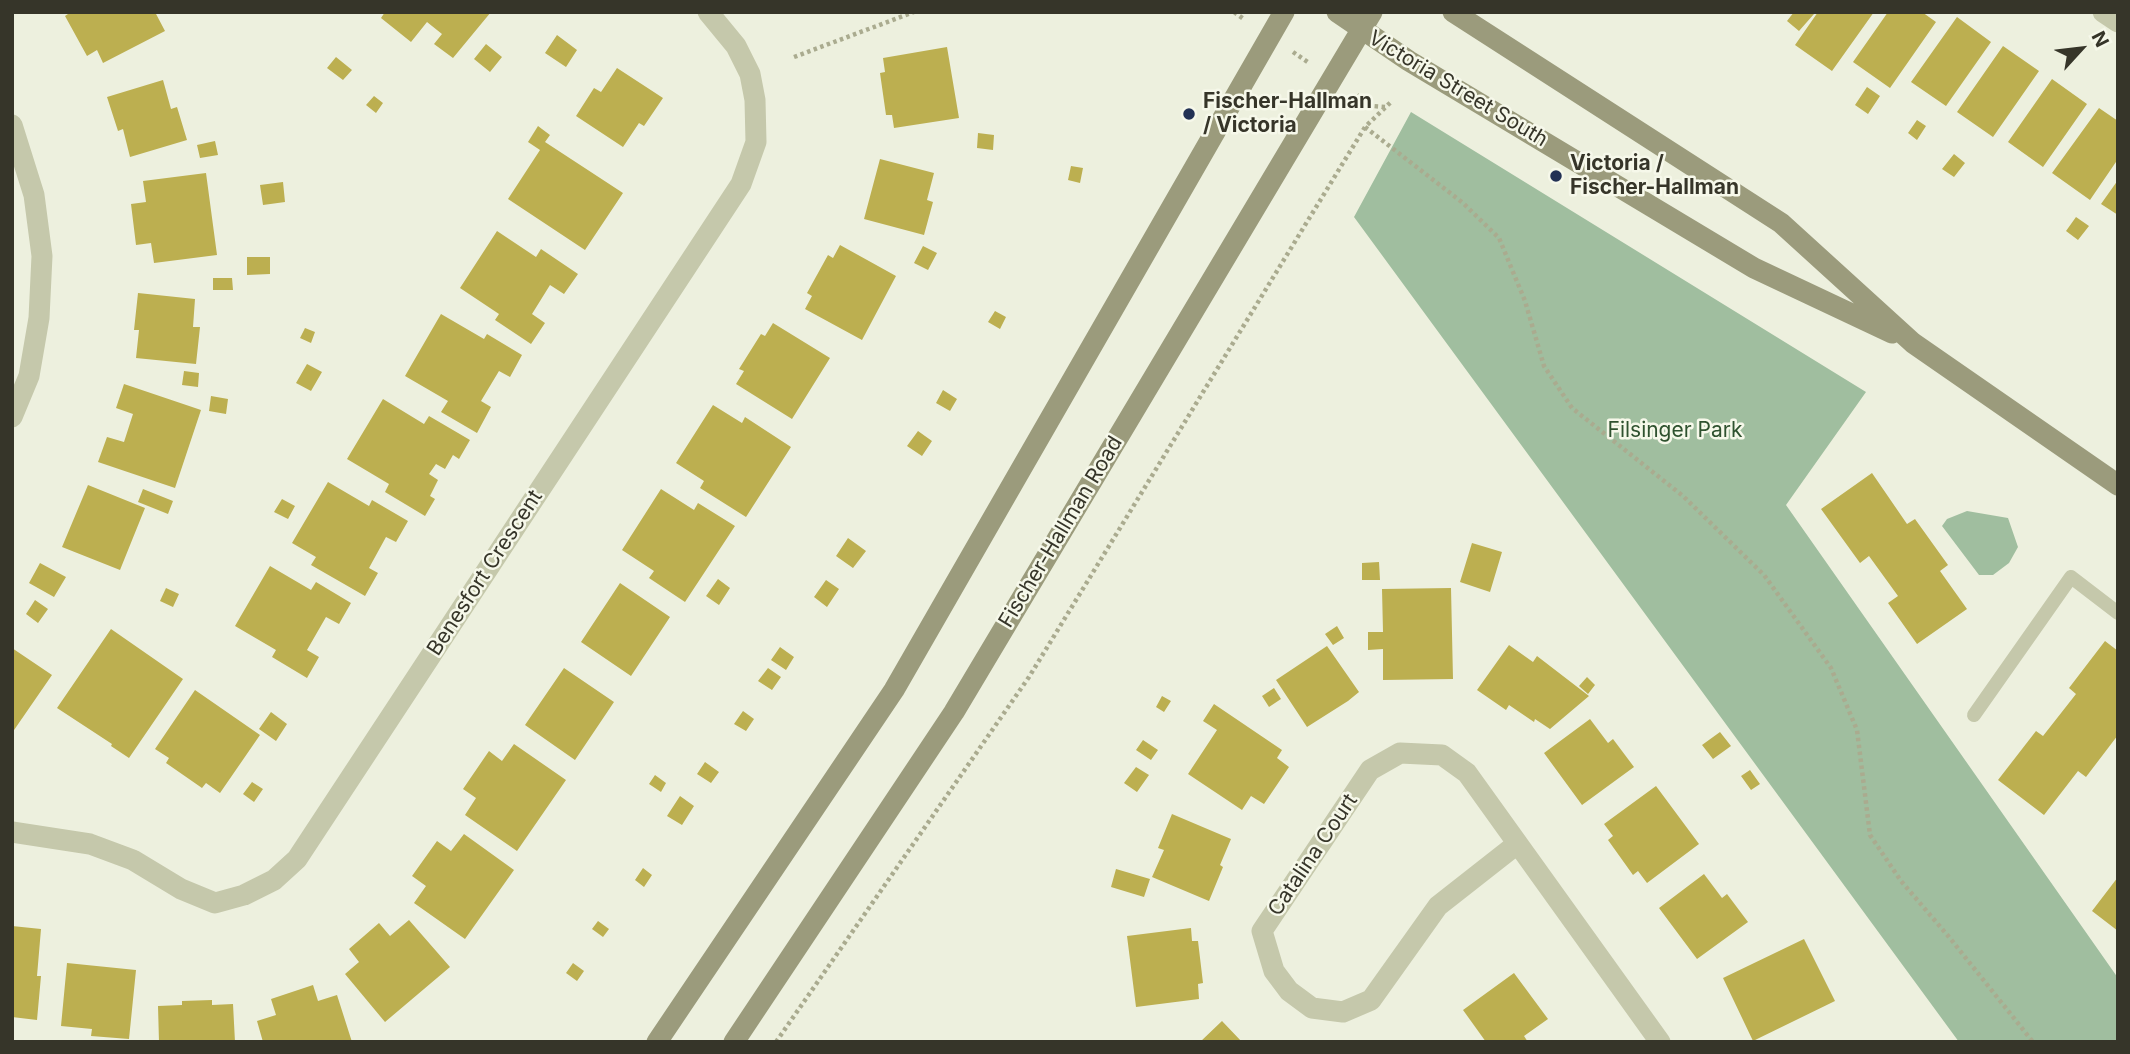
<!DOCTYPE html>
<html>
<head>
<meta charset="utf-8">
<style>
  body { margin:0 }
  #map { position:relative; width:2130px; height:1054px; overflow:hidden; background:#edf0de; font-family:Inter,sans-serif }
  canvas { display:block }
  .frame { position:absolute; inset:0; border:14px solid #363529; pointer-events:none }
  .north { position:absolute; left:2046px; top:14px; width:70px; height:70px; -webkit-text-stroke:5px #f6f8ea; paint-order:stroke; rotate:63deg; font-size:19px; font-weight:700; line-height:28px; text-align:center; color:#363529 }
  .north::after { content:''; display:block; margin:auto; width:24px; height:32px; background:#363529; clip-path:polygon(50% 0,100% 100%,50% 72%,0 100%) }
</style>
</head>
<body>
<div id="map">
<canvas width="2130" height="1054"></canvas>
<div class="frame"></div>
<div class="north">N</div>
</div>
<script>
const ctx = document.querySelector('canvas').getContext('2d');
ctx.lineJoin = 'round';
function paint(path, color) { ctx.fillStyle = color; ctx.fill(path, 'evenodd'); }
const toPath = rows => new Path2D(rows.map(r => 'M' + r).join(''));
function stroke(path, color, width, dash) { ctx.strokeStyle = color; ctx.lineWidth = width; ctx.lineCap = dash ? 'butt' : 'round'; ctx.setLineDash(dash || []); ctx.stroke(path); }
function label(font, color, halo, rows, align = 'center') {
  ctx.font = font + ' Inter,sans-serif'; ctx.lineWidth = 5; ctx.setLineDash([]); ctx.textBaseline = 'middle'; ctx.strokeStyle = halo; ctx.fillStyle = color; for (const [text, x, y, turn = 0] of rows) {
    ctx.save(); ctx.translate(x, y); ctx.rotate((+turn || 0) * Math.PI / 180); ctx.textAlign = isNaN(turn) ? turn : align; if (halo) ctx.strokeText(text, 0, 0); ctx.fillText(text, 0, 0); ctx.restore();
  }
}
const green = toPath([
  [1411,112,1866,392,1786,505,2118,978,2118,1042,1959,1042,1354,217],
  [1967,511,2008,518,2018,547,2009,563,1993,575,1979,575,1942,526,1947,519]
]);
const building = toPath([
  [71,12,155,12,165,31,103,63,97,50,87,56,65,16],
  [385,12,491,12,453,58,434,44,442,34,427,22,411,42,381,18],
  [1794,12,1812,12,1814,14,1799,31,1787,21],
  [1818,12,1874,12,1832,71,1795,45],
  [1888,12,1922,12,1936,22,1890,88,1853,62],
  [1957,17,1991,42,1946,106,1911,82],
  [557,35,577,50,566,67,545,53],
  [486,44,502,57,490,72,474,59],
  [2003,46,2039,71,1993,137,1957,112],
  [947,47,959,118,894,128,892,115,886,115,880,73,885,72,883,58],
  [336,57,352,70,343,80,327,68],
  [617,68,663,98,644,126,639,123,623,147,576,116,594,88,601,92],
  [2052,79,2087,104,2043,167,2008,142],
  [163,80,171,109,177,107,187,140,130,157,123,129,118,131,107,97],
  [1867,87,1880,96,1868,114,1855,105],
  [374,96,383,103,376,113,366,105],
  [2099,108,2118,121,2118,159,2090,200,2052,173],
  [1917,120,1926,126,1917,140,1908,133],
  [538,126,550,135,545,142,623,193,585,250,508,199,540,150,528,142],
  [978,133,994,135,993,150,977,148],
  [215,141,218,155,200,158,197,145],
  [1954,154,1965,163,1954,177,1942,169],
  [880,159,934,173,927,200,933,202,924,235,864,219],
  [1071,166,1083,168,1080,183,1068,180],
  [206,173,217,255,154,263,151,243,136,245,131,204,146,202,143,181],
  [2118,180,2118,215,2101,204],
  [283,182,285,202,263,205,260,185],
  [2076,217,2089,226,2078,240,2066,231],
  [497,231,536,257,541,249,578,274,564,294,550,285,532,314,545,323,531,344,495,320,499,314,460,288],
  [840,245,896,276,862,340,805,309,812,296,807,293,828,255,833,258],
  [923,246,937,253,928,270,914,263],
  [247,257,270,257,270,274,247,275],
  [213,278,232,278,233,290,213,290],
  [138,293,195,299,193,327,200,327,196,364,136,358,139,330,134,330],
  [995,311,1006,317,1000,329,988,322],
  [441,314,484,339,487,334,522,355,510,377,499,371,481,401,491,407,477,433,441,412,448,401,405,376],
  [773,323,830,358,792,419,736,384,744,371,739,369,761,334,765,336],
  [305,328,315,332,311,343,300,338],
  [307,364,322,372,311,391,296,383],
  [184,371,199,373,198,387,182,385],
  [124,384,201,410,175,488,98,462,107,437,124,442,133,414,116,408],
  [943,390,957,399,950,411,936,403],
  [211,396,228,399,226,414,209,411],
  [383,399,424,424,429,416,470,440,459,459,453,455,445,469,436,464,429,474,438,480,430,496,435,499,425,516,385,492,389,484,347,459],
  [713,405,742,423,745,417,791,447,746,517,700,488,704,481,676,463],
  [918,431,932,441,922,456,907,446],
  [1872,473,1907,524,1915,519,1948,565,1940,571,1967,609,1917,644,1888,603,1898,596,1869,556,1860,563,1821,509],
  [328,482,369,506,372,500,408,521,396,542,386,537,369,568,378,573,365,596,311,565,316,557,292,543],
  [88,485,145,508,120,570,62,547],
  [143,489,173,501,168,514,138,502],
  [661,489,694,510,698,503,735,526,685,602,649,578,654,571,622,550],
  [282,499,295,506,288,519,274,512],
  [848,538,866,551,853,568,836,556],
  [1472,543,1502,552,1490,592,1460,582],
  [1379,562,1380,580,1362,580,1362,563],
  [40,563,66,577,54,597,29,583],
  [270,566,311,590,316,582,351,603,339,624,326,617,307,650,319,657,307,678,272,657,276,650,235,626],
  [718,579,730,588,719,605,706,596],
  [826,580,839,589,827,607,814,597],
  [620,583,670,617,631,676,581,642],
  [166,588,179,594,173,607,160,601],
  [1451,588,1453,679,1383,680,1383,649,1368,650,1368,632,1383,632,1382,589],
  [35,600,48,609,38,623,26,614],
  [1337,626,1344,638,1333,645,1325,634],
  [111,629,183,679,129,758,111,746,112,744,57,708],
  [2105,641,2118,651,2118,735,2086,777,2078,771,2044,815,1998,780,2036,731,2043,736,2076,694,2069,688],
  [1509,645,1533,662,1537,656,1589,696,1550,729,1535,719,1534,722,1509,705,1506,710,1477,690],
  [1327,646,1359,692,1348,701,1307,727,1276,680],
  [780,647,794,657,786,670,771,660],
  [12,648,52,675,12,733],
  [564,668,614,702,575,760,525,725],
  [768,668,781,677,772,690,758,681],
  [1587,677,1595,685,1588,694,1579,686],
  [1274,688,1281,699,1269,707,1262,696],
  [195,690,260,735,220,793,206,783,202,788,166,763,169,758,155,749],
  [1162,696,1171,701,1164,712,1156,707],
  [1214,704,1282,750,1277,758,1289,767,1264,804,1251,796,1242,810,1188,774,1217,730,1203,721],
  [743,711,754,719,746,731,734,724],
  [271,712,287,724,276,741,259,729],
  [1590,719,1608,743,1613,739,1634,767,1582,805,1544,753],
  [1720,732,1731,746,1713,759,1702,745],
  [1143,740,1158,750,1151,760,1136,750],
  [514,744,566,780,517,851,465,815,476,798,463,789,489,751,502,761],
  [705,762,719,772,711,783,697,774],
  [1136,767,1149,775,1137,792,1124,783],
  [1750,770,1760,784,1751,790,1741,776],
  [655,775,666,783,661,792,649,784],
  [252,782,263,789,254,802,243,794],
  [1656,786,1699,844,1647,883,1638,871,1633,875,1608,840,1613,836,1604,824],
  [680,796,694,806,682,825,667,816],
  [1172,814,1231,839,1220,865,1223,867,1209,901,1152,877,1164,850,1158,848],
  [464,834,514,870,465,939,414,903,426,886,412,876,437,841,451,851],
  [643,868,652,875,644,887,635,880],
  [1116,869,1150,879,1144,897,1111,887],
  [1704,874,1722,898,1727,894,1748,922,1697,959,1659,908],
  [2118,877,2118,931,2092,911],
  [409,920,450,967,385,1022,345,974,359,962,349,949,379,923,390,936],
  [598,921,609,929,603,937,592,929],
  [12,926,41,929,37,976,41,976,37,1020,12,1017],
  [1191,928,1192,941,1198,941,1203,983,1198,984,1199,999,1136,1007,1127,936],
  [1804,939,1835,1001,1753,1041,1723,978],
  [67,963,136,970,129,1039,91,1036,92,1029,61,1026],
  [573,963,584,971,577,981,566,973],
  [1514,973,1548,1019,1524,1036,1528,1042,1486,1042,1463,1010],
  [313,985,318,1001,337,995,352,1042,263,1042,257,1021,276,1015,271,999],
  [212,1000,212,1005,233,1004,235,1042,159,1042,158,1006,182,1005,182,1001],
  [1222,1021,1242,1042,1200,1042]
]);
const path = toPath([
  [1234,12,1245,20],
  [1293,52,1309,63],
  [794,57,914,12],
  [1357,95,1373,106,1385,107],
  [1365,127,1463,203,1499,238,1525,301,1544,366,1572,408,1683,496,1764,575,1831,668,1857,730,1870,835,1901,881,1949,937,2033,1042],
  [776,1042,1029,677,1365,127,1392,101]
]);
const lane = toPath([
  [1974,715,2071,577,2118,613]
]);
const street = toPath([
  [2103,12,2118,22],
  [12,125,34,195,42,256,39,318,29,376,12,417],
  [12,832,90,844,133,860,181,889,215,903,244,895,274,880,297,859,741,184,756,142,755,100,750,74,736,46,708,12],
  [1517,844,1438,906,1371,1000,1343,1012,1312,1008,1289,991,1274,971,1262,931,1370,770,1400,753,1442,755,1467,773,1660,1042]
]);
const secondary = toPath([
  [1337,12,1409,61,1754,268,1892,333],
  [1453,12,1781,223,1913,343,2118,485],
  [657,1042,894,690,1284,12],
  [734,1042,954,712,1372,12]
]);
const markers = [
  [1189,114,7,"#223154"],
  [1556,176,7,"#223154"]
];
const streetNames = [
  ["Victoria Street South",1458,89,31],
  ["Fischer-Hallman Road",1061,532,-59],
  ["Benesfort Crescent",485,573,-57],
  ["Catalina Court",1313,855,-56]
];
const poiNames = [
  ["Fischer-Hallman",1203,102],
  ["/ Victoria",1203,126],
  ["Victoria /",1570,164],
  ["Fischer-Hallman",1570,188]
];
const parkNames = [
  ["Filsinger Park",1675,431]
];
paint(green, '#a0be9f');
paint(building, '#bcaf50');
stroke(path, '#aaab8f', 4.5, [3.5, 3.5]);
stroke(lane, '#c5c8ab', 14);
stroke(street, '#c5c8ab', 21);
stroke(secondary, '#9b9b7c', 21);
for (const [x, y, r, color] of markers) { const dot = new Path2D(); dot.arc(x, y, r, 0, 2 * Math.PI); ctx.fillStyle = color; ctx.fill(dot); stroke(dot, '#f6f8ea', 2.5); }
label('21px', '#363529', '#f6f8ea', streetNames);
label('bold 21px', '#363529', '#f6f8ea', poiNames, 'left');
label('21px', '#2f522f', '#f6f8ea', parkNames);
</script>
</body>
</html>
